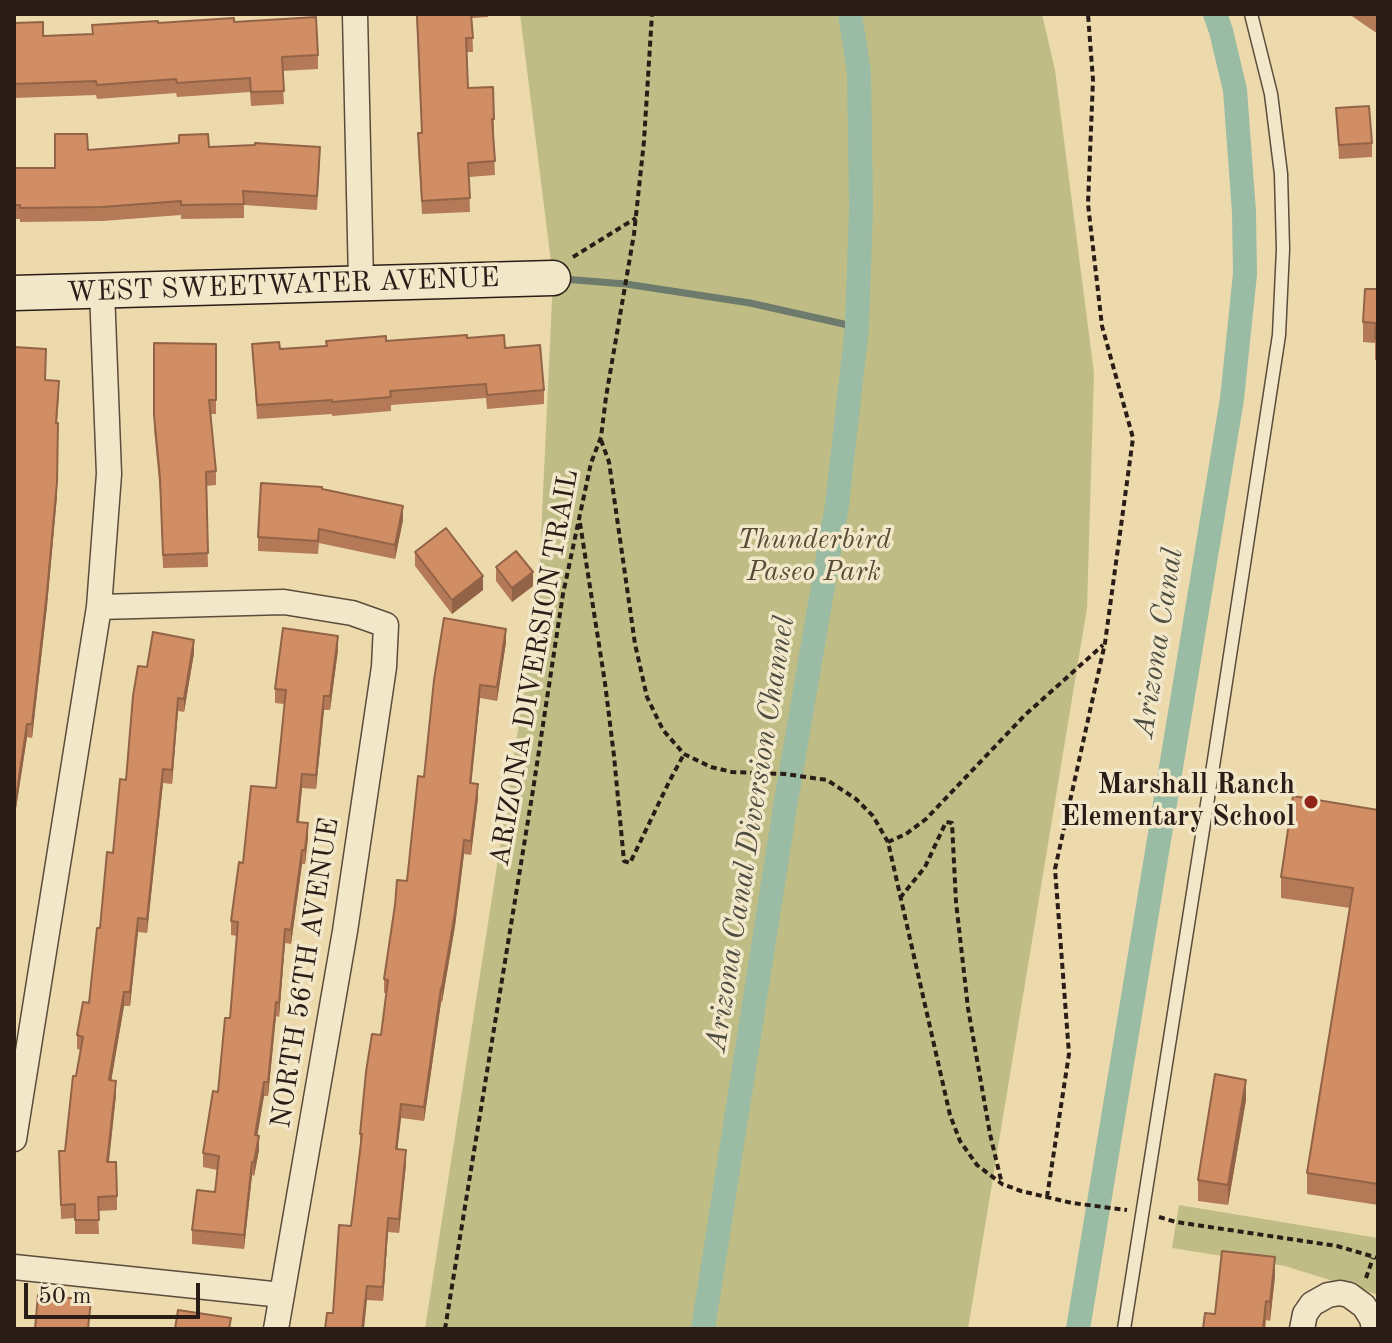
<!DOCTYPE html>
<html>
<head>
<meta charset="utf-8">
<style>
  body { margin:0 }
  #map { position:relative; width:1392px; height:1343px; overflow:hidden; background:#eddaac; font-family:"Old Standard TT",serif }
  canvas { display:block }
  .frame { position:absolute; inset:0; border:16px solid #2a1c17; pointer-events:none }
  .scale { position:absolute; left:24px; top:1283px; width:176px; height:36px; box-sizing:border-box; border:4px solid #2a1c17; border-top:0; padding-left:10px; font-size:24px; line-height:28px; white-space:nowrap; color:#2a1c17; -webkit-text-stroke:6px #f3e7c9; paint-order:stroke }
</style>
</head>
<body>
<div id="map">
<canvas width="1392" height="1343"></canvas>
<div class="frame"></div>
<div class="scale">50 m</div>
</div>
<script>
const ctx = document.querySelector('canvas').getContext('2d');
ctx.lineJoin = 'round';
function paint(path, color) { ctx.fillStyle = color; ctx.fill(path, 'evenodd'); }
const toPath = rows => new Path2D(rows.map(r => 'M' + r).join(''));
function stroke(path, color, width, dash) { ctx.strokeStyle = color; ctx.lineWidth = width; ctx.lineCap = dash ? 'butt' : 'round'; ctx.setLineDash(dash || []); ctx.stroke(path); }
function label(font, color, halo, rows, align = 'center') {
  ctx.font = font + ' "Old Standard TT",serif'; ctx.lineWidth = 7; ctx.setLineDash([]); ctx.textBaseline = 'middle'; ctx.strokeStyle = halo; ctx.fillStyle = color; for (const [text, x, y, turn = 0] of rows) {
    ctx.save(); ctx.translate(x, y); ctx.rotate((+turn || 0) * Math.PI / 180); ctx.textAlign = isNaN(turn) ? turn : align; if (halo) ctx.strokeText(text, 0, 0); ctx.fillText(text, 0, 0); ctx.restore();
  }
}
const green = toPath([
  [520,14,1042,14,1055,70,1094,373,1087,608,968,1329,425,1329,538,601,553,278],
  [1179,1205,1378,1238,1378,1295,1285,1266,1172,1248]
]);
const stream = toPath([
  [563,279,626,284,750,303,857,327]
]);
const canal = toPath([
  [703,1329,785,807,837,505,857,327,861,207,859,72,850,14],
  [1078,1329,1232,399,1245,274,1244,212,1235,90,1221,31,1215,14]
]);
const path = toPath([
  [573,257,636,218],
  [601,440,609,462,635,644,647,697,663,730,684,754,711,767,732,772,785,774,827,780,856,799,873,816,888,842,950,1115,960,1141,977,1165,1002,1184,1021,1191,1072,1203,1127,1210],
  [580,523,605,683,614,756,624,861,630,863,669,782,684,754],
  [888,842,906,834,926,819,1025,715,1103,645],
  [900,898,925,867,946,822,952,823,956,902,968,1008,990,1134,1002,1184],
  [1047,1197,1069,1054,1055,869,1105,643,1133,438,1102,326,1088,204,1093,80,1088,14],
  [1159,1217,1176,1222,1337,1246,1378,1258],
  [1366,1278,1373,1258],
  [445,1329,533,790,563,594,591,463,601,437,606,397,634,234,644,141,652,14]
]);
const lane = toPath([
  [1124,1329,1214,760,1279,335,1283,249,1281,174,1271,94,1251,14]
]);
const street = toPath([
  [355,14,361,282],
  [99,607,284,602,352,613,386,625,384,667,345,931,276,1329],
  [14,1139,99,607,109,474,102,291],
  [14,1267,282,1295],
  [1302,1329,1305,1314,1312,1304,1328,1295,1340,1293,1349,1295,1364,1306,1372,1319,1374,1329]
]);
const secondary = toPath([
  [14,293,553,278]
]);
const wall = toPath([
  [416,14,488,14,488,17,472,18,473,52,467,52,468,88,493,87,494,132,493,132,495,175,469,177,470,212,422,214,418,147,418,133,422,133],
  [1349,14,1378,14,1378,34],
  [234,22,318,55,318,69,282,71,284,104,251,106,250,92,177,97,176,93,97,99,96,95,14,98,14,23,43,36,92,34,92,25],
  [1336,108,1372,143,1372,157,1339,159],
  [209,147,320,160,317,210,244,205,244,218,181,219,181,215,102,221,20,222,20,219,14,219,14,168,55,168,88,150],
  [1378,289,1378,360,1375,360,1375,343,1363,342,1363,322],
  [467,338,505,348,544,390,544,404,487,409,486,398,391,405,391,411,332,416,332,414,257,419,252,344,280,349,386,341],
  [154,343,216,344,216,414,211,414,216,471,216,485,206,486,208,567,163,568,160,492,154,429],
  [14,347,46,363,45,380,59,395,57,423,57,496,47,606,32,738,27,737,15,815,14,836],
  [322,489,403,520,395,559,319,543,318,554,258,551,258,537],
  [415,552,483,590,452,614,415,566],
  [496,567,533,586,512,602,496,581],
  [506,642,497,701,480,698,471,783,478,798,471,855,464,854,455,926,442,1002,441,1002,424,1121,401,1118,397,1149,406,1164,399,1233,388,1232,383,1301,367,1300,333,1313,351,1226,360,1148,360,1134,381,1035,387,993,384,993,384,979,407,881,424,777],
  [338,650,330,710,324,710,316,789,302,788,299,822,308,837,305,864,302,864,291,944,285,943,279,1017,276,1016,268,1096,264,1096,257,1136,259,1150,254,1176,252,1175,244,1249,192,1244,192,1230,215,1192,217,1170,203,1167,203,1153,218,1092,230,1018,237,936,231,935,231,921,243,863,276,788,284,704,275,703,275,689],
  [194,653,184,712,178,711,172,784,163,783,147,933,138,932,130,1006,124,1006,111,1080,116,1095,109,1162,117,1196,117,1210,98,1211,99,1234,75,1234,75,1218,61,1219,59,1151,65,1151,81,1050,77,1049,77,1035,89,1003,100,928,126,780,147,667],
  [1378,810,1378,1205,1307,1194,1307,1173,1350,908,1281,898,1281,877],
  [1246,1100,1228,1205,1198,1201,1198,1180],
  [1275,1276,1270,1321,1266,1320,1265,1329,1203,1329,1215,1314]
]);
const shadedWall = toPath([
  [58,423,57,496,47,606,32,738,32,724],
  [403,506,403,520,395,559,395,545],
  [533,572,533,586,512,602,512,588],
  [483,576,483,590,452,614,452,600],
  [506,629,506,642,497,701,497,687],
  [338,636,338,650,330,710,330,696],
  [194,640,194,653,184,712,184,699],
  [480,685,480,698,470,797,470,783],
  [324,696,324,710,316,789,316,775],
  [178,698,178,711,172,784,172,770],
  [27,724,27,737,15,815,14,836,14,811],
  [163,769,163,783,147,933,147,919],
  [302,774,302,788,297,836,297,822],
  [478,784,478,798,471,855,471,841],
  [308,823,308,837,305,864,305,850],
  [464,840,464,854,455,926,442,1002,442,988],
  [302,850,302,864,291,944,291,930],
  [138,918,138,932,130,1006,130,992],
  [285,929,285,943,279,1017,279,1003],
  [441,988,441,1002,424,1121,424,1107],
  [124,992,124,1006,109,1094,109,1080],
  [276,1002,276,1016,268,1096,268,1082],
  [1246,1080,1246,1100,1228,1205,1228,1185],
  [116,1081,116,1095,107,1176,107,1162],
  [264,1082,264,1096,255,1149,255,1135],
  [401,1104,401,1118,396,1163,396,1149],
  [259,1136,259,1150,254,1176,254,1162],
  [406,1150,406,1164,399,1233,399,1219],
  [252,1162,252,1175,244,1249,244,1235],
  [388,1218,388,1232,383,1301,383,1287],
  [1275,1257,1275,1276,1270,1321,1270,1302],
  [367,1286,367,1300,364,1329,362,1329],
  [1266,1301,1265,1329,1263,1329]
]);
const building = toPath([
  [417,14,471,14,473,38,466,38,468,88,493,87,494,119,492,119,495,161,468,163,470,198,422,201,418,133,422,133,417,14],
  [316,17,318,55,282,57,284,91,251,92,250,78,177,83,176,79,97,85,96,81,14,84,14,23,43,22,43,36,93,34,92,25,158,21,158,23,234,18,234,22,316,17],
  [1369,106,1372,143,1339,145,1336,108,1369,106],
  [55,134,87,134,88,150,179,143,179,135,208,134,209,147,255,145,255,143,320,147,317,196,243,191,244,204,181,205,181,201,102,207,20,208,20,205,14,205,14,168,55,168,55,134],
  [1365,289,1378,289,1378,340,1375,339,1376,323,1363,322,1365,289],
  [467,335,467,338,504,335,505,348,540,345,544,390,487,395,486,384,390,391,391,397,332,402,332,400,257,405,252,344,279,342,280,349,327,346,326,341,386,336,386,341,467,335],
  [154,343,216,344,216,400,209,400,216,471,206,472,208,553,163,555,160,478,154,415,154,343],
  [14,347,46,349,45,380,59,381,56,423,58,423,57,482,47,592,32,724,27,724,14,811,14,347],
  [261,483,322,487,322,489,403,506,395,545,319,529,318,541,258,537,261,483],
  [446,528,483,576,452,600,415,552,446,528],
  [516,551,533,572,512,588,496,567,516,551],
  [444,618,506,629,497,687,480,685,470,783,478,784,471,841,464,840,455,913,442,988,441,988,424,1107,401,1104,396,1149,406,1150,399,1219,388,1218,383,1287,367,1286,362,1329,325,1329,327,1313,333,1313,339,1225,351,1226,362,1134,360,1134,366,1072,372,1034,381,1035,388,980,384,979,395,905,397,880,407,881,418,776,424,777,434,680,444,618],
  [283,628,338,636,330,696,324,696,316,775,302,774,297,822,308,823,305,850,302,850,291,930,285,929,279,1003,276,1002,268,1082,264,1082,255,1135,259,1136,254,1162,252,1162,244,1235,192,1230,197,1190,215,1192,219,1156,203,1153,213,1091,218,1092,225,1018,230,1018,238,922,231,921,239,862,243,863,251,786,276,788,286,690,275,689,283,628],
  [153,632,194,640,184,699,178,698,172,770,163,769,147,919,138,918,130,992,124,992,109,1080,116,1081,107,1162,116,1162,117,1196,98,1197,99,1220,75,1220,75,1204,61,1205,59,1151,65,1151,73,1076,76,1076,83,1037,77,1035,83,1002,89,1003,97,928,100,928,107,852,113,853,120,779,126,780,133,696,138,666,147,667,153,632],
  [1293,796,1378,810,1378,1184,1307,1173,1353,888,1281,877,1293,796],
  [1215,1074,1246,1080,1228,1185,1198,1180,1215,1074],
  [1222,1251,1275,1257,1270,1302,1266,1301,1263,1329,1203,1329,1205,1313,1215,1314,1222,1251],
  [38,1295,91,1300,88,1329,35,1329,38,1295],
  [178,1310,231,1318,229,1329,175,1329,178,1310]
]);
const markers = [
  [1311,802,8,"#8f2418"]
];
const streetNames = [
  ["WEST SWEETWATER AVENUE",283,286,-2],
  ["ARIZONA DIVERSION TRAIL",535,668,-80],
  ["NORTH 56TH AVENUE",306,973,-81]
];
const parkNames = [
  ["Thunderbird",814,541],
  ["Paseo Park",814,573]
];
const poiNames = [
  ["Marshall Ranch",1295,786],
  ["Elementary School",1295,818]
];
const waterNames = [
  ["Arizona Canal",1159,643,-81],
  ["Arizona Canal Diversion Channel",751,834,-81]
];
paint(green, '#bfbd85');
stroke(stream, '#6d7b6c', 7);
stroke(canal, '#9abba4', 24);
stroke(lane, '#5b4c3c', 15);
stroke(street, '#5b4c3c', 27);
stroke(secondary, '#2a1c17', 37);
stroke(path, '#2a1c17', 4, [6, 4]);
stroke(lane, '#f3e7c9', 12);
stroke(street, '#f3e7c9', 24);
stroke(secondary, '#f3e7c9', 34);
paint(wall, '#b47956');
paint(shadedWall, '#926346');
paint(building, '#d18d64');
stroke(building, '#926346', 2);
for (const [x, y, r, color] of markers) { const dot = new Path2D(); dot.arc(x, y, r, 0, 2 * Math.PI); ctx.fillStyle = color; ctx.fill(dot); stroke(dot, '#f3e7c9', 3); }
label('28px', '#2a1c17', '#f3e7c9', streetNames);
label('italic 28px', '#574c38', '#f3e7c9', parkNames);
label('bold 28px', '#2a1c17', '#f3e7c9', poiNames, 'right');
label('italic 30px', '#4c4c41', '#f3e7c9', waterNames);
</script>
</body>
</html>
